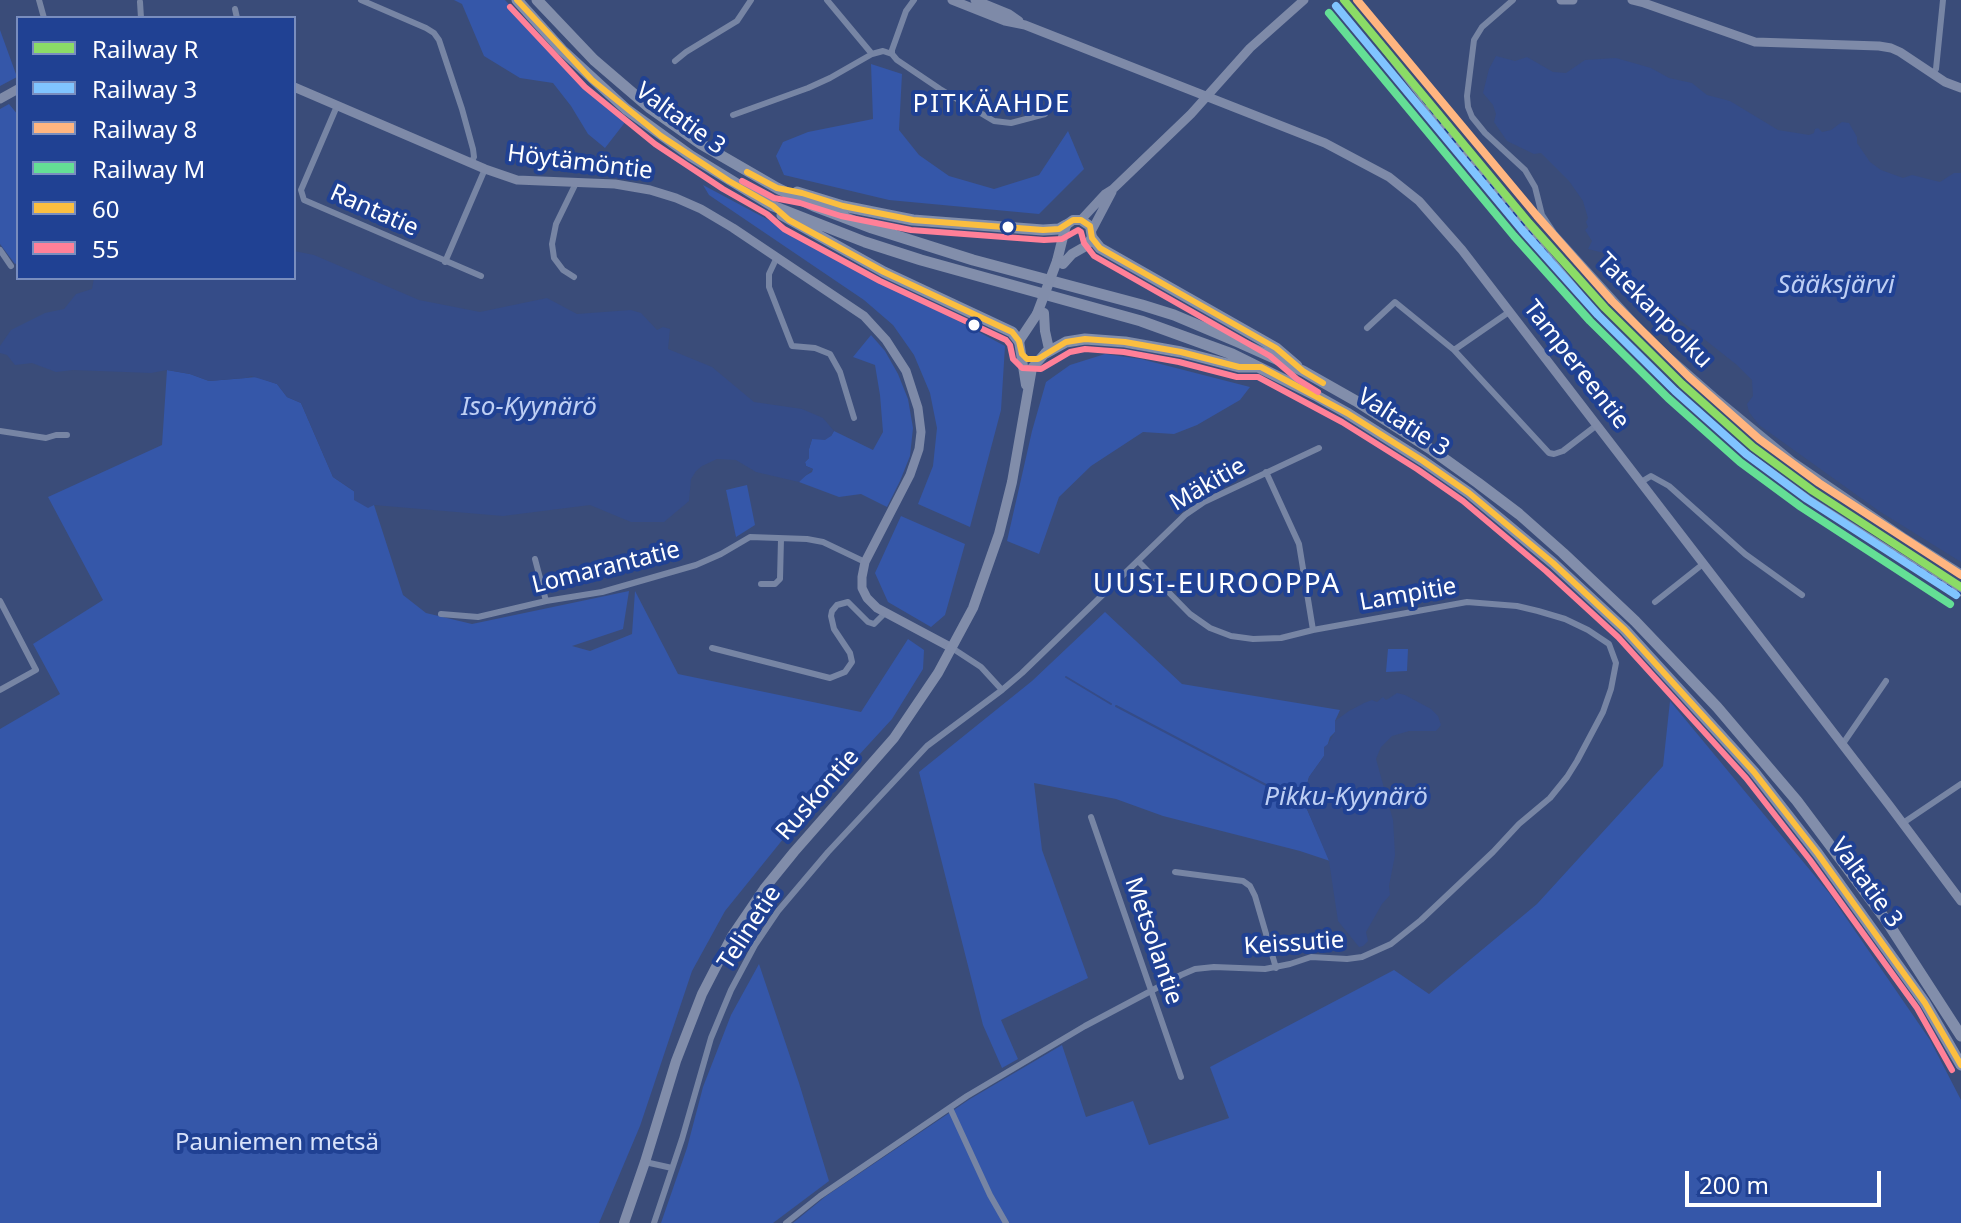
<!DOCTYPE html>
<html>
<head>
<meta charset="utf-8">
<style>
  body { margin:0 }
  #map { position:relative; width:1961px; height:1223px; overflow:hidden; background:#3a4c79; font-family:"Noto Sans",sans-serif }
  canvas { display:block }
  .legend { position:absolute; left:16px; top:16px; width:280px; height:264px; box-sizing:border-box; background:#204193; border:2px solid #798dbe; margin:0; padding:10px 14px; list-style:none; font-size:24px; color:#fff }
  .legend li { display:flex; align-items:center; gap:16px; height:40px }
  .legend b { width:40px; border:2px solid #798dbe }
  .scale { position:absolute; left:1685px; top:1171px; width:196px; height:36px; box-sizing:border-box; border:4px solid #fff; border-top:0; padding-left:10px; font-size:24px; line-height:28px; white-space:nowrap; color:#fff; -webkit-text-stroke:6px #204193; paint-order:stroke }
</style>
</head>
<body>
<div id="map">
<canvas width="1961" height="1223"></canvas>
<ul class="legend">
<li><b style="height:10px;background:#8bdc66"></b>Railway R</li>
<li><b style="height:10px;background:#80c4ff"></b>Railway 3</li>
<li><b style="height:10px;background:#ffb580"></b>Railway 8</li>
<li><b style="height:10px;background:#64df95"></b>Railway M</li>
<li><b style="height:10px;background:#fbbe40"></b>60</li>
<li><b style="height:10px;background:#ff8098"></b>55</li>
</ul>
<div class="scale">200 m</div>
</div>
<script>
const ctx = document.querySelector('canvas').getContext('2d');
ctx.lineJoin = 'round';
function paint(path, color) { ctx.fillStyle = color; ctx.fill(path, 'evenodd'); }
const toPath = rows => new Path2D(rows.map(r => 'M' + r).join(''));
function stroke(path, color, width, dash) { ctx.strokeStyle = color; ctx.lineWidth = width; ctx.lineCap = dash ? 'butt' : 'round'; ctx.setLineDash(dash || []); ctx.stroke(path); }
function label(font, color, halo, rows, align = 'center') {
  ctx.font = font + ' "Noto Sans",sans-serif'; ctx.lineWidth = 8; ctx.setLineDash([]); ctx.textBaseline = 'middle'; ctx.strokeStyle = halo; ctx.fillStyle = color; for (const [text, x, y, turn = 0] of rows) {
    ctx.save(); ctx.translate(x, y); ctx.rotate((+turn || 0) * Math.PI / 180); ctx.textAlign = isNaN(turn) ? turn : align; if (halo) ctx.strokeText(text, 0, 0); ctx.fillText(text, 0, 0); ctx.restore();
  }
}
const green = toPath([
  [454,0,505,0,568,67,626,121,605,148,588,134,571,106,553,83,520,78,484,56,462,4],
  [0,30,17,77,0,86],
  [871,64,902,74,899,130,919,155,949,176,994,189,1039,175,1068,131,1084,169,1039,214,889,200,784,175,776,156,783,142,808,132,873,119],
  [9,104,18,115,18,262,15,264,0,244,0,109],
  [703,185,1005,346,1001,410,970,527,918,504,933,466,937,428,930,393,914,355,893,325,864,300,709,195],
  [871,335,885,351,898,374,908,399,913,428,910,456,900,481,887,507,861,494,839,497,799,482,801,478,812,472,813,469,806,466,805,462,809,458,809,449,812,439,831,436,834,431,873,450,883,432,880,395,875,365,853,357],
  [1105,354,1141,359,1250,387,1240,400,1197,425,1174,434,1143,432,1091,466,1059,497,1039,554,1007,541,1032,431,1046,382,1070,365],
  [167,370,190,374,209,381,257,377,277,384,287,397,301,403,333,477,374,505,403,595,426,613,472,624,629,591,623,629,572,646,590,651,632,634,635,591,678,674,861,712,908,639,924,650,923,669,892,719,792,828,725,911,692,971,640,1126,599,1223,0,1223,0,729,60,694,33,644,103,600,48,497,162,445],
  [747,485,755,525,736,537,726,490],
  [901,516,965,544,945,615,931,627,888,602,875,573],
  [1105,612,1182,684,1340,710,1335,721,1335,732,1330,737,1324,756,1309,777,1303,800,1330,861,1300,851,1163,816,1116,799,1034,783,1042,850,1088,978,1001,1020,1018,1059,1002,1068,983,1025,919,772,1032,681],
  [1388,649,1408,649,1407,671,1386,672],
  [1670,701,1829,893,1930,1040,1961,1100,1961,1223,793,1223,826,1196,970,1099,1062,1045,1086,1117,1133,1101,1149,1145,1229,1118,1210,1067,1394,970,1429,994,1537,904,1663,766],
  [759,964,799,1083,829,1181,773,1223,661,1223,687,1148,703,1087,731,1015]
]);
const water = toPath([
  [1496,56,1515,61,1527,57,1553,72,1566,73,1585,60,1616,58,1651,68,1669,78,1692,83,1707,95,1730,101,1778,130,1809,135,1814,133,1815,129,1818,128,1822,132,1831,130,1842,122,1849,123,1857,137,1857,143,1870,162,1881,170,1903,178,1912,175,1940,182,1954,173,1961,173,1961,562,1879,511,1759,425,1749,412,1747,404,1753,396,1752,380,1737,365,1619,272,1616,260,1608,254,1588,249,1592,241,1585,230,1588,227,1586,222,1588,218,1583,201,1569,181,1541,153,1534,154,1507,141,1494,122,1496,114,1493,105,1483,93,1489,69],
  [294,251,314,255,419,300,480,312,547,298,577,314,631,310,641,313,657,330,663,327,670,329,668,349,712,367,754,402,802,409,823,418,834,431,831,436,825,440,812,439,809,449,809,458,805,462,806,466,813,469,799,482,756,472,736,460,717,459,702,466,696,471,691,479,689,501,664,522,631,522,590,505,503,516,374,505,368,508,354,500,354,491,333,477,301,403,287,397,277,384,251,376,246,378,209,381,190,374,167,370,151,373,73,370,56,372,32,363,15,365,7,355,0,353,0,346,11,330,45,313,64,309,76,294,92,289,94,278,294,278],
  [1397,693,1405,695,1431,709,1438,716,1441,725,1436,731,1409,731,1392,736,1381,747,1376,759,1393,820,1395,855,1389,886,1390,895,1382,904,1366,932,1368,941,1363,946,1359,947,1338,921,1329,861,1303,800,1309,777,1324,756,1324,747,1328,744,1335,732,1335,721,1349,711,1364,703,1372,700,1377,702,1383,697,1386,700,1388,699]
]);
const stream = toPath([
  [1066,677,1111,704],
  [1116,706,1304,805]
]);
const street = toPath([
  [39,0,44,18],
  [361,0,426,28,434,33,439,40,462,109,473,149,474,157,471,163],
  [827,0,872,54],
  [1513,0,1482,27,1474,40,1467,96,1468,107,1472,117,1485,133,1525,170,1535,187,1542,215,1554,233,1651,340,1715,396,1794,461,1904,536,1961,572],
  [140,2,141,18],
  [235,9,237,18],
  [892,54,897,60,940,89,994,121,1011,123,1045,114],
  [892,54,892,50,906,11,914,0],
  [675,61,686,52,737,21,751,0],
  [1933,74,1936,69,1943,0],
  [337,106,301,190,304,200,481,276],
  [733,115,808,88,830,78,872,54,883,51,892,54],
  [0,250,11,266],
  [777,257,769,274,769,287,792,346,815,348,830,354,840,372,854,418],
  [445,262,485,169],
  [574,277,563,270,554,258,552,244,556,224,576,183],
  [1367,328,1395,302,1454,350,1549,453,1554,454,1563,451,1597,425],
  [1454,350,1509,312],
  [0,431,46,438,56,435,67,435],
  [1266,472,1299,544,1313,630],
  [1641,482,1651,476,1669,486,1745,554,1802,595],
  [535,559,546,601],
  [761,584,775,584,780,579,781,539],
  [0,601,36,670,0,690],
  [1655,602,1703,564],
  [441,614,478,617,546,601,602,592,696,565,721,554,750,537,807,539,823,542,865,562],
  [712,648,830,678,845,672,852,662,850,653,834,629,831,616,832,611,837,605,848,602,868,622,874,624,886,612],
  [952,648,981,667,1002,690,1022,673,1185,515,1204,502,1319,448],
  [1842,745,1886,681],
  [1091,817,1181,1077],
  [1903,823,1961,784],
  [1175,872,1243,881,1250,886,1255,896,1276,968],
  [950,1108,990,1195,1006,1223],
  [645,1162,672,1168],
  [654,1223,682,1139,711,1038,731,990,755,945,778,911,828,852,927,746,1002,690],
  [786,1223,820,1196,967,1096,1085,1026,1181,975,1195,969,1214,967,1265,969,1290,964,1311,957,1347,959,1362,957,1391,944,1421,920,1493,852,1519,824,1550,798,1567,777,1577,761,1603,712,1611,689,1616,663,1609,644,1588,630,1565,619,1538,611,1517,606,1467,602,1313,630,1281,638,1253,639,1231,636,1210,628,1190,614,1138,561]
]);
const secondary = toPath([
  [952,0,1005,21,1025,25,1325,143,1389,177,1419,201,1462,250,1889,805,1961,901],
  [975,0,1009,14,1019,21],
  [1561,0,1573,0],
  [1632,0,1644,3,1755,42,1879,46,1891,48,1900,52,1945,82,1961,88],
  [294,87,485,169,517,180,615,184,650,190,676,198,701,209,733,228,864,316,886,340,906,371,918,408,921,432,919,449,910,475,865,562,862,577,862,588,867,598,877,608,952,648],
  [0,99,18,89],
  [1081,220,1105,194,1113,189,1191,114,1250,48,1304,0],
  [1092,230,1112,192]
]);
const primary = toPath([
  [1057,261,1066,225,1073,220,1081,220,1090,226,1092,238,1086,246,1072,254,1063,264],
  [1026,385,1019,341,1037,314],
  [624,1223,645,1162,676,1061,702,994,732,936,764,889,794,852,894,738,938,673,973,608,999,534,1012,482,1032,368,1049,349,1045,331,1044,313]
]);
const highway = toPath([
  [517,0,562,50,626,109,691,156,773,206,865,242,921,260,1141,321,1232,354,1315,395,1347,413,1423,461,1469,493,1553,563,1625,630,1754,772,1818,854,1925,1003,1961,1065],
  [537,0,594,60,650,108,701,144,777,188,814,206,872,228,973,260,1142,305,1174,315,1238,342,1303,371,1356,401,1432,450,1478,483,1519,514,1563,553,1635,621,1717,707,1797,801,1886,920,1961,1036],
  [797,192,843,206,913,220,1043,230,1059,229,1066,225],
  [782,215,884,272,1012,332,1019,341],
  [1092,238,1100,248,1276,348,1297,366],
  [1046,353,1066,342,1085,339,1125,342,1181,352,1239,367,1256,367]
]);
const rail = toPath([
  [1364,24,1462,151,1598,314,1676,392,1747,453,1809,498,1961,594]
]);
const primaryBridge = toPath([
  [1037,314,1057,261]
]);
const bus1 = toPath([
  [517,0,592,80,661,136,729,181,773,206,789,220,884,272,1012,332,1019,341,1022,354,1027,359,1038,359,1066,342,1085,339,1125,342,1181,352,1239,367,1261,367,1347,413,1423,461,1469,493,1553,563,1625,630,1754,772,1818,854,1925,1003,1961,1065],
  [747,172,777,188,802,193,843,206,913,220,1043,230,1059,229,1073,220,1081,220,1090,226,1092,238,1100,248,1276,348,1303,371,1323,383]
]);
const bus2 = toPath([
  [510,7,585,87,655,144,723,189,767,214,784,229,880,281,1006,340,1010,345,1013,359,1022,368,1041,369,1070,352,1085,349,1124,352,1179,362,1237,377,1258,377,1342,422,1417,469,1463,501,1546,571,1618,637,1746,778,1810,860,1917,1008,1952,1070],
  [742,181,774,198,800,203,841,216,911,230,1044,240,1062,239,1078,230,1081,232,1084,243,1094,256,1270,356,1297,379,1318,392]
]);
const rail1 = toPath([
  [1344,0,1529,223,1605,308,1682,384,1753,447,1813,491,1961,587]
]);
const rail2 = toPath([
  [1336,6,1522,230,1598,315,1675,391,1746,454,1807,499,1956,595]
]);
const rail3 = toPath([
  [1357,0,1537,216,1612,301,1689,377,1759,439,1819,483,1961,575]
]);
const rail4 = toPath([
  [1329,13,1514,236,1590,321,1668,398,1740,462,1801,507,1950,604]
]);
const markers = [
  [1008,227,7,"#fff"],
  [974,325,7,"#fff"]
];
const streetNames = [
  ["Valtatie 3",680,119,36],
  ["Höytämöntie",580,163,7],
  ["Rantatie",374,211,24],
  ["Tatekanpolku",1654,311,45],
  ["Tampereentie",1576,365,52],
  ["Valtatie 3",1403,423,33],
  ["Mäkitie",1208,485,-30],
  ["Lomarantatie",606,568,-14],
  ["Lampitie",1408,595,-10],
  ["Ruskontie",818,795,-49],
  ["Valtatie 3",1866,883,54],
  ["Telinetie",750,928,-57],
  ["Metsolantie",1153,941,71],
  ["Keissutie",1294,944,-4]
];
const parkNames = [
  ["Pauniemen metsä",277,1143]
];
const neighbourhoodNames = [
  ["PITKÄAHDE",992,105]
];
const waterNames = [
  ["Sääksjärvi",1836,286],
  ["Iso-Kyynärö",529,408],
  ["Pikku-Kyynärö",1346,798]
];
const quarterNames = [
  ["UUSI-EUROOPPA",1217,585]
];
paint(green, '#3557a9');
paint(water, '#354c88');
stroke(stream, '#354c88', 2);
stroke(street, '#7785a4', 6);
stroke(secondary, '#7e8aa8', 9);
stroke(primary, '#818daa', 10);
stroke(highway, '#828eab', 11);
stroke(rail, '#828eab', 5);
stroke(rail, '#204193', 2, [6]);
stroke(primaryBridge, '#818daa', 10);
stroke(bus1, '#fbbe40', 6);
stroke(bus2, '#ff8098', 6);
stroke(rail1, '#8bdc66', 8);
stroke(rail2, '#80c4ff', 8);
stroke(rail3, '#ffb580', 8);
stroke(rail4, '#64df95', 8);
for (const [x, y, r, color] of markers) { const dot = new Path2D(); dot.arc(x, y, r, 0, 2 * Math.PI); ctx.fillStyle = color; ctx.fill(dot); stroke(dot, '#204193', 3); }
label('24px', '#fff', '#204193', streetNames);
label('24px', '#d8e2fa', '#204193', parkNames);
ctx.letterSpacing = '2px';
label('26px', '#fff', '#204193', neighbourhoodNames);
ctx.letterSpacing = '0px';
label('italic 26px', '#becff4', '#204193', waterNames);
ctx.letterSpacing = '2px';
label('28px', '#fff', '#204193', quarterNames);
ctx.letterSpacing = '0px';
</script>
</body>
</html>
